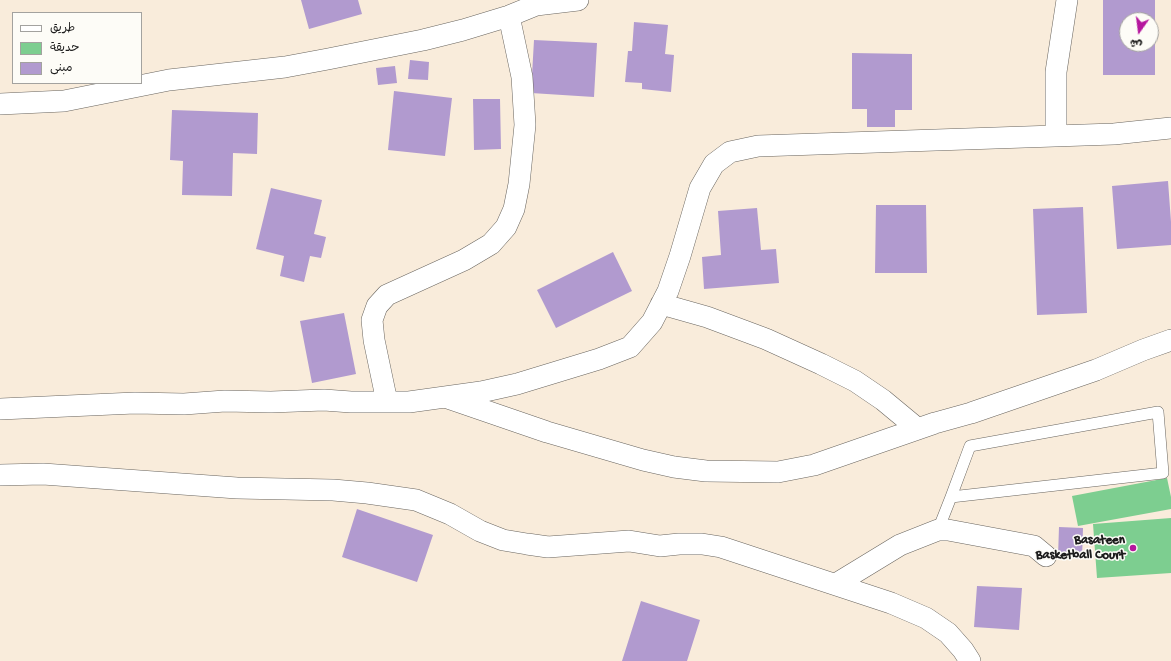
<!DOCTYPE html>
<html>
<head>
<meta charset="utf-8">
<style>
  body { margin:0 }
  #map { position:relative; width:1171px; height:661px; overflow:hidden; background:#f9ecdb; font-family:"Gochi Hand","Playpen Sans Arabic",sans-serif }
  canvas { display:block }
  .legend { position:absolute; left:12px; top:12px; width:130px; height:72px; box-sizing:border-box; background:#fdfcf7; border:1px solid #a3a29f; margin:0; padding:5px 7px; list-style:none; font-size:12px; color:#1c1c1c }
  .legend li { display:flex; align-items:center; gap:8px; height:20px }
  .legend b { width:20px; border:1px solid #a3a29f }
  .north { position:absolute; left:1119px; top:12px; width:40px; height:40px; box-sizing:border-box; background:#fdfcf7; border:1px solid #a3a29f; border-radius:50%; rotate:194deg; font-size:11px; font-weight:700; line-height:16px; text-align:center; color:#1c1c1c }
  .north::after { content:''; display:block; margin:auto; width:14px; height:18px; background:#b5179e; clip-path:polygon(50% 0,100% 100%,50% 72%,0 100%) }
</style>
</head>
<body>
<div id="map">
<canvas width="1171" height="661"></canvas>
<ul class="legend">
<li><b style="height:5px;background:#fff"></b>طريق</li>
<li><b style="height:11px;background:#7dce90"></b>حديقة</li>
<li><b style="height:11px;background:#b19acf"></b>مبنى</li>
</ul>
<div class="north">ش</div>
</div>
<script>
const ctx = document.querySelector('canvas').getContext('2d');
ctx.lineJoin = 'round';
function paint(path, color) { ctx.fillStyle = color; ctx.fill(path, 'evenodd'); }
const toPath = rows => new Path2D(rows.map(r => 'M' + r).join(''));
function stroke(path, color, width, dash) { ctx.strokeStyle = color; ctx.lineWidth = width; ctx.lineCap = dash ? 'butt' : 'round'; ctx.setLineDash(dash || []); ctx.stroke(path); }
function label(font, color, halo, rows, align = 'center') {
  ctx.font = font + ' "Gochi Hand",sans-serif'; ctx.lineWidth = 3; ctx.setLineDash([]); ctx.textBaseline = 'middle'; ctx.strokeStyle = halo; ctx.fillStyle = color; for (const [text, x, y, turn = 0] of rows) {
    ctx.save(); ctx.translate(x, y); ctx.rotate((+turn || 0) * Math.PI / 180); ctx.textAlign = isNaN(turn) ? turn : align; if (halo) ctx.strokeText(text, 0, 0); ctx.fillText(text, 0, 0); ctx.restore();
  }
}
const green = toPath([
  [1167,478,1171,497,1171,509,1078,526,1072,496],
  [1171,518,1171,573,1097,578,1093,524]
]);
const building = toPath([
  [301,0,358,0,362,14,309,29],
  [1103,0,1155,0,1155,75,1103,75],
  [1127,20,1151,20,1151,44,1127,44],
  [634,22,668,25,665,54,674,55,671,92,642,89,642,83,625,82,628,51,632,51],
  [534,40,597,43,594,97,531,93],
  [852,53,912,54,912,110,895,110,895,127,867,127,867,109,852,109],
  [410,60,429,62,428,80,408,79],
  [395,66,397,83,378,85,376,68],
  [394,91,452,98,445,156,388,150],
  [473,99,500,99,501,149,474,150],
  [172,110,258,113,257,154,233,153,232,196,182,195,183,161,170,160],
  [1168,181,1171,222,1171,245,1117,249,1112,186],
  [271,188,322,200,314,234,326,237,321,258,310,256,304,282,280,276,284,256,256,249],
  [876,205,926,205,927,273,875,273],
  [1083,207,1087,313,1037,315,1033,209],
  [757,208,761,250,776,249,779,283,704,289,702,257,721,255,718,211],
  [613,252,632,291,556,328,537,290],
  [344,313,356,374,312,383,300,321],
  [357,509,433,535,417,582,342,557],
  [1059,527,1083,528,1082,559,1058,557],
  [977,586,1022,588,1019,630,974,627],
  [641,601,700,620,687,661,622,661]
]);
const service = toPath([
  [938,530,951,497,970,446,1158,412,1163,473,951,497]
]);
const minor = toPath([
  [0,104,64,101,169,80,285,67,328,59,423,40,463,30,509,16,536,5,578,0],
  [1056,136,1056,72,1067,0],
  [661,304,707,317,766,339,821,364,855,381,883,400,918,429],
  [448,398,547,432,643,460,674,467,706,471,778,472,814,465,935,423,971,413,1096,370,1143,350,1171,340],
  [387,402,374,340,372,320,377,306,387,295,464,260,491,244,506,227,514,209,519,184,525,125,522,77,509,16],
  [0,409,135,403,184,404,225,401,271,402,324,400,351,402,409,402,481,392,517,384,599,359,630,347,652,322,668,291,680,256,700,188,714,164,730,152,758,146,1114,134,1171,128],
  [0,475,43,474,237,488,333,490,367,493,416,500,450,514,480,531,503,540,527,544,548,547,629,541,660,546,679,544,702,544,721,547,891,603,926,618,948,633,963,650,970,661],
  [836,584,900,545,938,530,948,530,1034,546,1046,556]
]);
const markers = [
  [1133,548,4,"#b5179e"]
];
const poiNames = [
  ["Basateen",1125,541],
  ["Basketball Court",1125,556]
];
paint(green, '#7dce90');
paint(building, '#b19acf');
stroke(service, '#69655f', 12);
stroke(minor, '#69655f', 22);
stroke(service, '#fff', 11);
stroke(minor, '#fff', 21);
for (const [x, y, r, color] of markers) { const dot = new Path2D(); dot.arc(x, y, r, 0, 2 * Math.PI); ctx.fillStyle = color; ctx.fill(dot); stroke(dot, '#fdfcf7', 1.5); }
label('bold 13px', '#1c1c1c', '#fdfcf7', poiNames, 'right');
</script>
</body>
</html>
